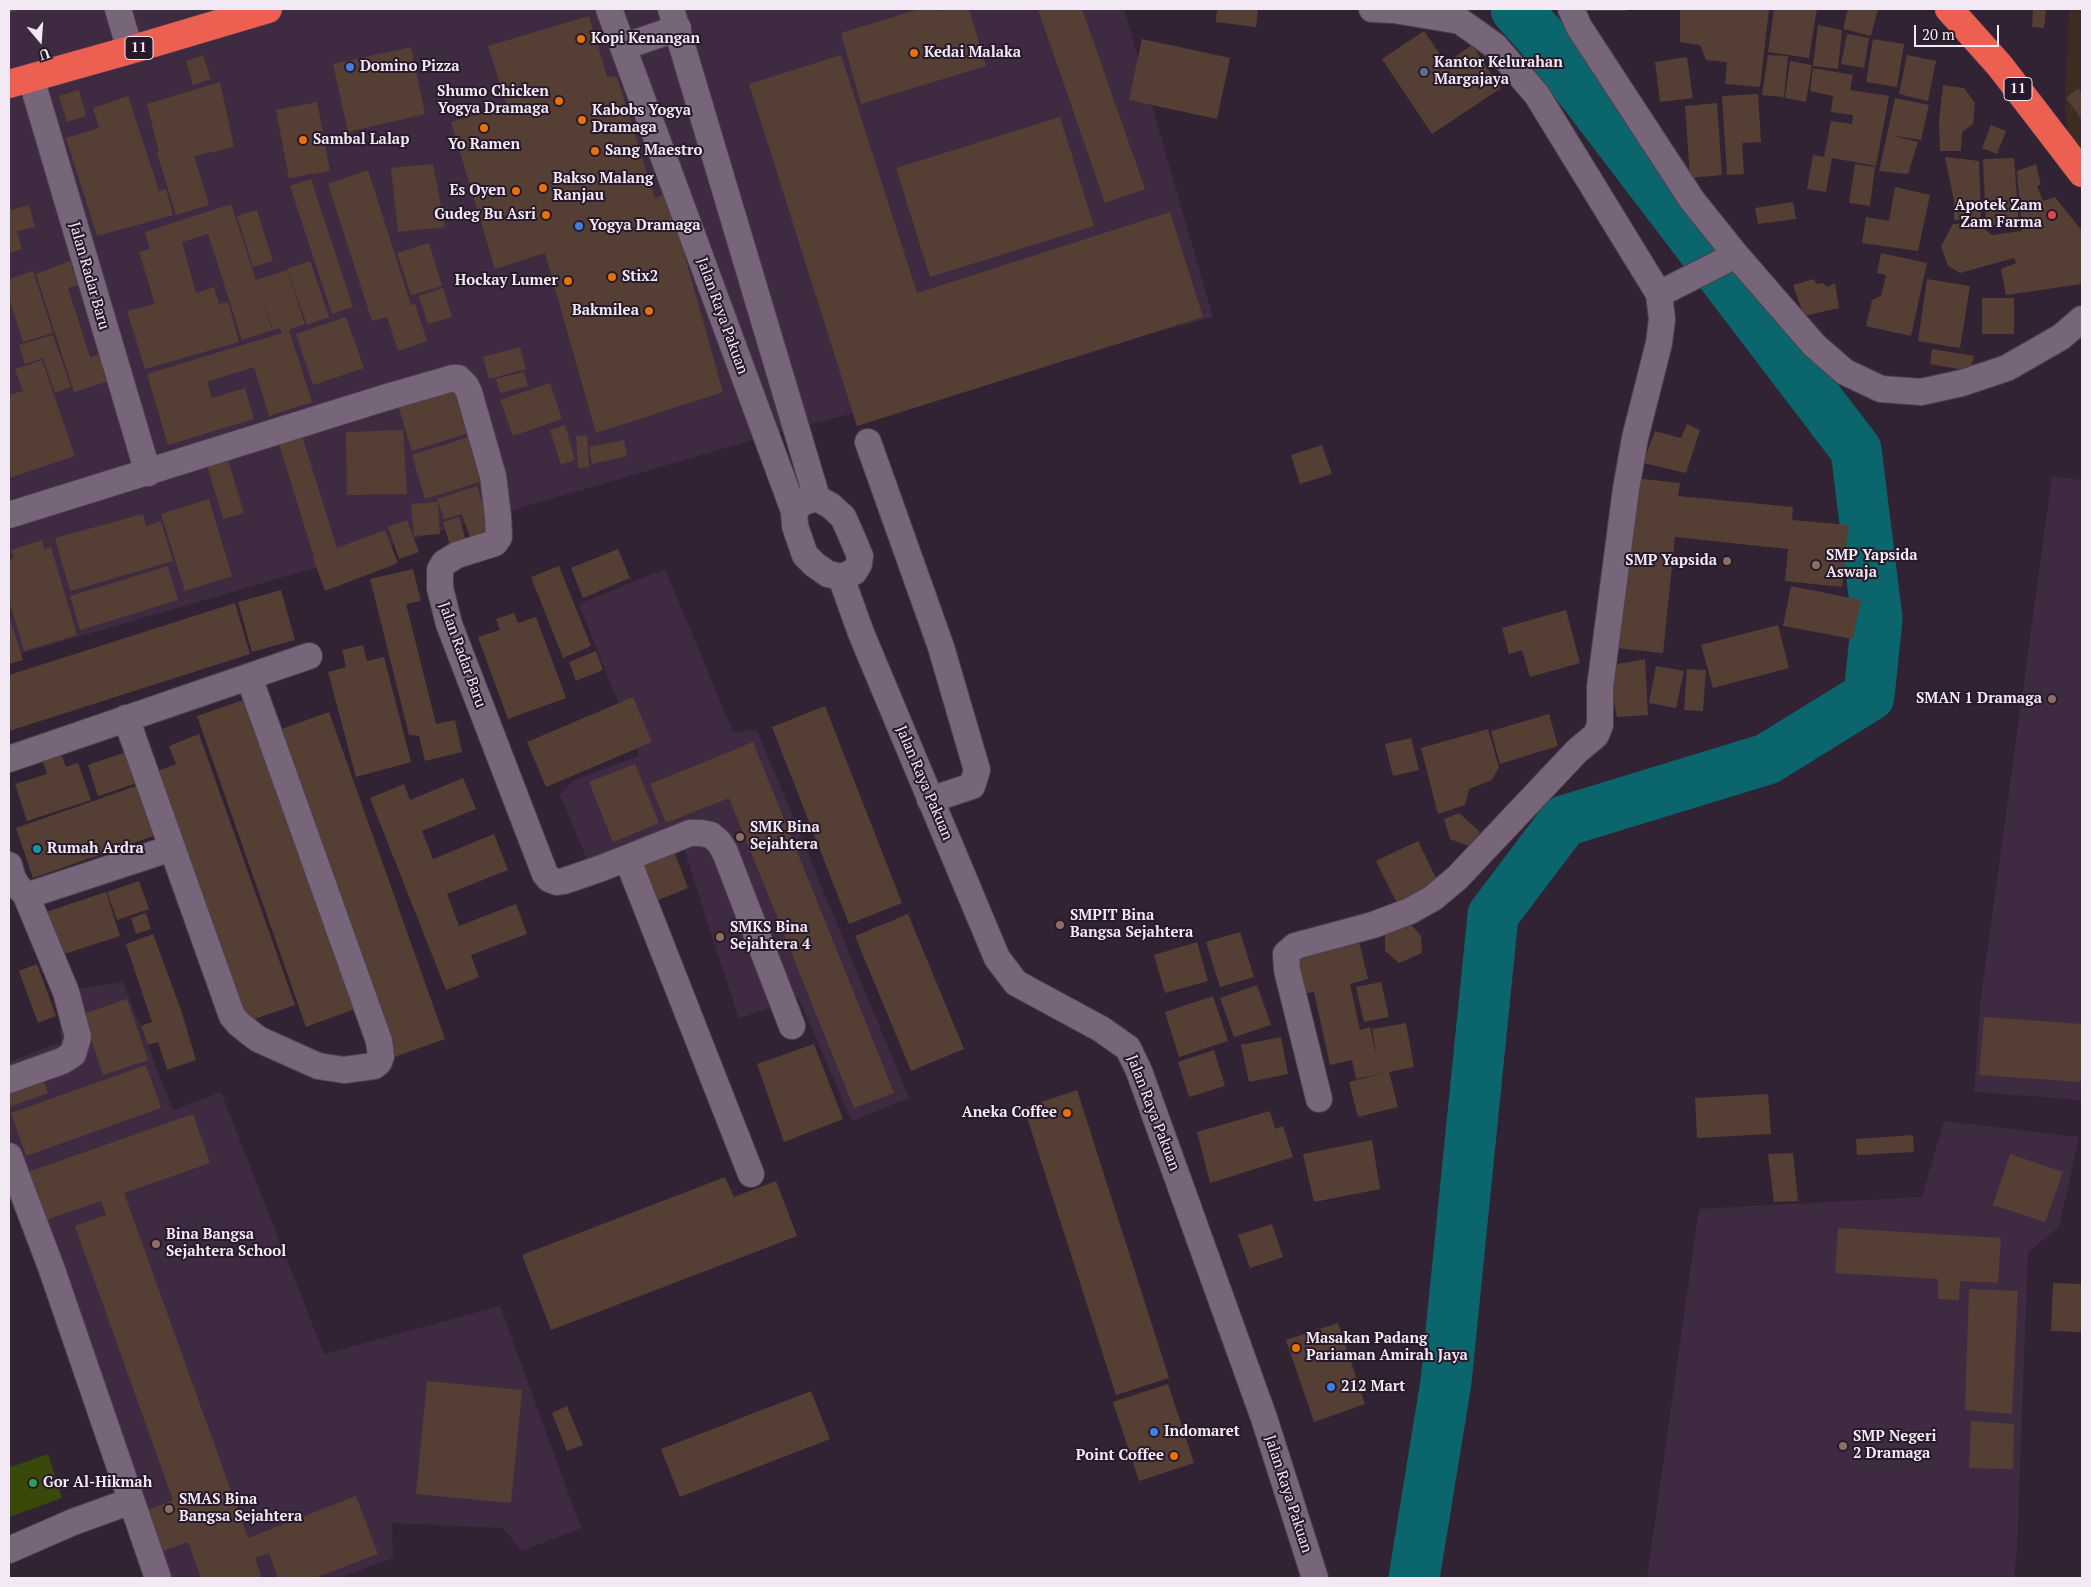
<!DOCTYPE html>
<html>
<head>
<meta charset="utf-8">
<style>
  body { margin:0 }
  #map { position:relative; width:2091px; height:1587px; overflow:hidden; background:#312334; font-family:"PT Serif",serif }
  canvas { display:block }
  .frame { position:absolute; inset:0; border:10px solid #f3e9f5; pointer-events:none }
  .north { position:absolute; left:15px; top:15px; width:50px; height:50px; -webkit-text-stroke:4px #27192a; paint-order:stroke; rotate:162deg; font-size:14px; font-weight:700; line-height:20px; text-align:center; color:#f3e9f5 }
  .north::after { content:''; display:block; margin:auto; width:18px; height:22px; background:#f3e9f5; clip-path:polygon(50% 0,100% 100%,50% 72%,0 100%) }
  .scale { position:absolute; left:1914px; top:25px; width:85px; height:22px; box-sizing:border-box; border:2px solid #f3e9f5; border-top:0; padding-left:6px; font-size:15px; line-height:18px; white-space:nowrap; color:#f3e9f5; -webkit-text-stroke:4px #27192a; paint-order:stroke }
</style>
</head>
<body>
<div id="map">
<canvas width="2091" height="1587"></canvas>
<div class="frame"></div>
<div class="north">U</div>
<div class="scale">20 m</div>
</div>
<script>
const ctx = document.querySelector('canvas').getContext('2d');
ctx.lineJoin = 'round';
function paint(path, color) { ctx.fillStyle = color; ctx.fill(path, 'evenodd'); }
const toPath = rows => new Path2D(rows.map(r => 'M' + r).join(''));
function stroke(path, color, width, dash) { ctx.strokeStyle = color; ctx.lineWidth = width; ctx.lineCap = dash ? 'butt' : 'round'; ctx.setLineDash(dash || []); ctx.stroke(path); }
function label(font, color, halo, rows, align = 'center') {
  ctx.font = font + ' "PT Serif",serif'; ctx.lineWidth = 4; ctx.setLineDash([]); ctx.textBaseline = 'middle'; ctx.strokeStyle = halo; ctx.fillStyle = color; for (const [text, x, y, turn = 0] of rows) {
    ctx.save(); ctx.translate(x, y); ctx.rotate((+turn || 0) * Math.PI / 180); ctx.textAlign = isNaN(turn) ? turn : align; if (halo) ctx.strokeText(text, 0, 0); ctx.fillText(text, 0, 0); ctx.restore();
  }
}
const built = toPath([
  [9,9,1124,9,1213,317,763,437,9,657],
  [2052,476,2082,480,2082,1100,1974,1092,1980,1005],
  [665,569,733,732,757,730,909,1098,852,1121,798,997,739,1019,683,846,588,862,560,795,574,780,639,756,579,604],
  [123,982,173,1110,221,1092,324,1354,500,1306,581,1528,522,1551,503,1528,392,1523,393,1558,338,1578,151,1578,9,1182,9,1062,61,1042,58,992],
  [1944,1121,2079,1137,2059,1227,2028,1252,2017,1548,2014,1578,1647,1578,1699,1209,1922,1197]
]);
const medical = toPath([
  [2069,9,2082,9,2082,158,2071,151,2065,107]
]);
const green = toPath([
  [48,1454,62,1498,9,1517,9,1463,11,1467]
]);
const river = toPath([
  [1414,1578,1446,1382,1493,915,1564,821,1767,759,1869,696,1877,619,1856,450,1541,37,1516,9]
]);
const building = toPath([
  [9,9,23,9,9,13],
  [919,9,939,9,940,11,948,9,969,9,986,66,861,104,841,33],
  [1038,9,1082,9,1145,189,1105,203],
  [1217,9,1258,9,1256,27,1216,22],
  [1586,9,1627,9,1627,11,1586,11],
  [1680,9,1769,9,1760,87,1725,84,1727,62,1706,60,1700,45,1680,42],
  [1774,9,1817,9,1809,58,1768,52],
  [1848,9,1878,9,1871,36,1843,29],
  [2033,9,2046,9,2044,28,2032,27],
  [589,16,607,76,617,77,655,198,667,193,723,392,596,433,545,253,495,269,451,122,507,106,488,46],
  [1818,25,1842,30,1838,69,1813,66],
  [1424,31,1446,63,1472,45,1501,88,1432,134,1382,59],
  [1847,34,1869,38,1864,68,1841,64],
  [1142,39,1230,58,1217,119,1129,100],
  [1873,39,1904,44,1897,87,1866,82],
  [411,47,425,114,348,132,333,64],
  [203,55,211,79,193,85,186,61],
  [841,55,917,293,1170,212,1203,317,857,426,749,84],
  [1768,55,1788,56,1784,97,1762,95],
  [1907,55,1936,61,1928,101,1899,94],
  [1687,57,1693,98,1660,102,1655,62],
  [1790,61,1812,65,1806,102,1785,98],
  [1813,68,1853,75,1850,90,1889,96,1876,166,1832,158,1826,192,1807,189,1813,155,1824,157,1831,121,1852,124,1853,115,1831,112,1833,96,1810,91],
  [220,82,234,147,194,156,209,205,176,215,157,153,159,152,147,104],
  [1943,85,1964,88,1975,103,1973,124,1962,132,1961,151,1940,151,1939,121],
  [2078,88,2082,93,2082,120,2066,98],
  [79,90,86,116,67,122,59,96],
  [1758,94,1761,142,1742,143,1744,174,1727,175,1722,96],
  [128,96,159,191,166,189,173,215,97,236,66,138,99,128,93,108],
  [1895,98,1929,105,1921,140,1890,135,1918,142,1908,174,1879,171],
  [317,102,330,171,289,178,276,110],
  [1717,103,1722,175,1690,178,1685,106],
  [1060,117,1094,226,930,277,896,168],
  [1991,125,2006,131,1997,154,1982,148],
  [1945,157,1979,161,1981,219,1954,220,1954,201],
  [2014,158,2019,224,1986,226,1983,159],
  [433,164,445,227,398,232,391,168],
  [1855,164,1875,167,1870,206,1849,203],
  [2036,164,2041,185,2037,186,2043,201,2055,197,2082,231,2082,284,2006,295,2001,269,2016,263,2014,258,1960,273,1948,266,1941,246,1953,224,1973,223,1979,225,1992,235,2022,231,2017,171],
  [368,170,411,305,415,304,427,341,398,351,387,317,372,321,328,184],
  [311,179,353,307,332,314,290,186],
  [1895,187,1930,195,1918,251,1862,243,1866,217,1889,221],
  [9,202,11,210,29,205,35,227,17,231,22,249,9,253],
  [1793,202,1796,219,1758,224,1755,208],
  [231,204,256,280,287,270,305,324,289,330,312,402,269,416,254,367,207,382,212,398,245,388,254,419,168,445,147,374,282,333,280,328,273,330,262,296,272,330,242,340,208,234,182,242,196,293,214,287,219,304,228,302,239,342,145,369,127,311,155,304,139,252,150,249,145,232],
  [257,210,273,261,253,267,237,216],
  [429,243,442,286,411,295,397,253],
  [1881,253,1927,263,1911,336,1866,326,1872,300,1881,296,1886,275,1877,273],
  [70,261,78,285,68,288,90,357,99,354,109,381,74,392,36,274],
  [310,261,329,317,307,325,287,269],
  [33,271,53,333,23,342,9,298,9,279],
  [1814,279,1816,284,1823,283,1827,287,1835,283,1839,308,1804,316,1793,285],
  [1927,279,1970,286,1960,348,1918,341],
  [443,288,452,317,428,324,419,296],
  [1982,298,2014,298,2014,334,1982,334],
  [346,317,364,368,313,385,296,334],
  [53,335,71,387,55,393,43,358,25,364,19,345],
  [520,347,526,369,489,379,483,357],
  [1932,349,1974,356,1970,371,1930,364],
  [42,360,75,456,9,478,9,395,23,391,15,369],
  [524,372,528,386,500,393,496,379],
  [550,383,562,419,513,436,500,400],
  [454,387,469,433,412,451,398,405],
  [1687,424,1700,430,1686,473,1643,463,1655,431,1681,438],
  [565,425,575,460,561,465,550,430],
  [403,430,407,494,347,495,346,432],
  [301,433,337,548,385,530,398,563,325,591,313,558,314,557,278,441],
  [587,435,589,467,578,468,576,436],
  [472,436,486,480,425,499,412,455],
  [624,440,627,456,592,464,589,447],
  [1322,445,1332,474,1300,484,1291,455],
  [228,460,244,513,223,519,207,465],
  [1634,478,1680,483,1678,496,1793,507,1792,520,1849,525,1842,587,1785,581,1788,549,1675,537,1663,653,1616,648],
  [477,486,492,533,471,540,462,514,444,519,437,499],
  [209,499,232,576,185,591,161,514],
  [438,502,440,534,414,536,411,504],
  [143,514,146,526,161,521,173,561,70,591,55,538],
  [459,517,467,544,451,549,443,522],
  [407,520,419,552,399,559,388,527],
  [42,540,44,549,51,547,77,635,24,651,9,600,9,560,14,558,11,550],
  [618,549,630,578,583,598,571,568],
  [168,566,178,600,80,630,70,596],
  [559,566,591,646,563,658,531,577],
  [413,569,421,601,406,604,436,724,455,720,462,752,425,761,419,736,409,735,370,579],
  [1791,586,1861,600,1853,639,1783,626],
  [281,590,295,640,252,652,238,602],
  [235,603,250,654,9,731,9,675],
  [1566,610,1580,663,1530,677,1522,650,1509,654,1502,628],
  [514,613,518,623,536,617,566,698,508,719,478,637,500,630,496,619],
  [9,615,23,660,9,664],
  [1778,625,1789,668,1713,688,1701,645],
  [363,645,367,661,384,657,411,762,356,777,328,672,346,667,342,650],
  [596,651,603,670,576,681,569,662],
  [1645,659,1648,715,1617,717,1607,666],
  [1656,666,1684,671,1676,708,1649,703],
  [1687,669,1706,670,1703,711,1684,710],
  [633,697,652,742,546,787,527,742],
  [246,699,355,1009,306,1027,197,716],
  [825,706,902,903,849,924,772,727],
  [329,712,445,1039,394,1057,279,730],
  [1549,714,1558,746,1500,764,1491,731],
  [1488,729,1499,767,1492,780,1469,789,1465,805,1438,814,1421,748],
  [199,734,295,1005,246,1022,158,771,176,764,169,746],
  [1411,738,1419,770,1393,776,1385,744],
  [753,742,894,1093,854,1108,729,798,666,823,650,784],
  [132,750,143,781,98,796,88,765],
  [60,751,66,767,78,763,91,800,27,821,15,784,47,774,41,756],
  [635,764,659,823,613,842,589,782],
  [463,778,476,809,422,831,433,859,494,834,508,870,447,894,459,926,516,904,527,934,471,955,479,977,446,990,370,798,404,784,410,800],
  [142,784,159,834,33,878,16,828],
  [1459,813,1480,832,1469,846,1450,839,1444,819],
  [1418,841,1438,882,1397,903,1376,861],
  [671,843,688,888,651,903,632,859],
  [139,881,149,909,117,920,107,892],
  [106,892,120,936,39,962,25,919],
  [146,913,151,929,136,934,131,918],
  [908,914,964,1049,911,1071,855,936],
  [1409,922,1421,936,1422,953,1399,963,1385,951,1385,928],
  [1240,932,1254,977,1220,987,1206,942],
  [153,934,181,1010,196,1060,167,1070,158,1042,148,1045,141,1026,152,1022,126,944],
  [1359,941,1368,979,1350,984,1360,1030,1370,1027,1377,1058,1372,1029,1406,1023,1414,1067,1389,1072,1398,1107,1358,1117,1349,1082,1387,1072,1356,1079,1352,1060,1330,1065,1314,992,1304,994,1295,956],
  [1197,942,1208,981,1165,993,1154,955],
  [37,964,56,1016,38,1023,19,971],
  [1381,982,1389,1017,1364,1022,1356,987],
  [1257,985,1271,1025,1234,1037,1220,998],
  [1213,996,1228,1041,1179,1057,1165,1012],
  [127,999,148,1060,103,1075,83,1014],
  [1984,1017,2082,1024,2082,1082,1979,1075],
  [1281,1037,1288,1074,1249,1082,1241,1045],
  [814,1044,843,1119,784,1142,757,1064],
  [1214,1050,1225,1086,1189,1097,1178,1062],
  [146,1065,161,1108,26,1156,11,1113],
  [40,1071,48,1093,9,1107,9,1082],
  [1077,1090,1169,1378,1116,1395,1024,1108],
  [1768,1094,1771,1134,1697,1138,1695,1098],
  [1270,1111,1275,1129,1283,1126,1293,1157,1210,1183,1197,1132],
  [193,1114,210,1163,124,1193,248,1538,356,1496,378,1554,315,1578,278,1578,269,1553,255,1558,262,1578,201,1578,188,1542,163,1551,148,1510,173,1500,75,1226,106,1215,101,1201,46,1220,28,1172],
  [1913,1135,1914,1152,1857,1155,1856,1139],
  [1372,1140,1380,1189,1314,1202,1303,1154],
  [1793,1153,1798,1201,1774,1202,1768,1154],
  [2010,1154,2063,1172,2045,1222,1993,1205],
  [725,1177,734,1197,776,1181,797,1236,551,1330,522,1255],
  [1272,1224,1283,1257,1250,1268,1238,1235],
  [1838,1228,2001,1238,1998,1283,1960,1281,1959,1300,1938,1299,1938,1279,1835,1273],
  [2053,1283,2082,1284,2082,1332,2051,1331],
  [1969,1289,2018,1291,2012,1414,1965,1410],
  [1338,1323,1365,1404,1314,1422,1286,1340],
  [427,1381,522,1390,511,1503,416,1494],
  [1168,1384,1194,1463,1139,1481,1113,1402],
  [811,1391,830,1439,680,1497,661,1449],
  [567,1406,583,1445,567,1451,552,1413],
  [1971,1421,2014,1424,2013,1469,1969,1468]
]);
const street = toPath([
  [118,9,130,50],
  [609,9,794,511],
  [671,9,817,498],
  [1571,9,1579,27,1692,200,1736,255,1814,345,1845,372,1881,389,1921,392,1962,383,2007,368,2061,337,2082,319],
  [623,47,678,28],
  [31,78,148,473],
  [1659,294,1736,255],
  [868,442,941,647,977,770,972,786,930,800],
  [817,498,831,506,843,517,849,530,860,556,859,564,854,572,841,577,828,574,815,565,805,555,795,526,794,511,803,502,817,498],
  [9,515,384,398,453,378,458,378,466,386,469,392,493,476,498,516,499,537,495,543,457,555,444,563,440,570,440,588,449,624,545,874,549,879,557,882,564,881,602,868,690,833,701,833,711,835,719,842,725,852,792,1026],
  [841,577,861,633,997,958,1016,983,1101,1029,1128,1048,1139,1071,1264,1418,1315,1578],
  [126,718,232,1016,239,1024,258,1039,318,1066,344,1070,374,1066,379,1062,381,1056,379,1041,249,677],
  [9,759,309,656],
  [627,858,751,1174],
  [9,865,13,879,19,888,25,893,32,894,172,848],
  [9,1080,62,1061,73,1054,78,1037,66,992,25,893],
  [1319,1099,1287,970,1286,954,1295,946,1373,925,1410,911,1433,898,1457,878,1577,751,1596,735,1600,725,1600,687,1626,489,1635,438,1659,343,1662,319,1659,294,1537,95,1495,46,1460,21,1394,10,1372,9],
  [9,1156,51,1267,158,1578],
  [9,1550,73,1522,131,1501]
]);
const highway = toPath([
  [1949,9,2000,66,2082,173],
  [9,84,130,50,268,9]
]);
const markers = [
  [581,39,5,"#e8710a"],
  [914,53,5,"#e8710a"],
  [350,67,5,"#3f7fe0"],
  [1424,72,5,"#5c6f8a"],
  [559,101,5,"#e8710a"],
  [582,120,5,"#e8710a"],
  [484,128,5,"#e8710a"],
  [303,140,5,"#e8710a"],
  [595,151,5,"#e8710a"],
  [543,188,5,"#e8710a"],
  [516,191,5,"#e8710a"],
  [546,215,5,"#e8710a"],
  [2052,215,5,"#e0444e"],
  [579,226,5,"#3f7fe0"],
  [612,277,5,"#e8710a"],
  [568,281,5,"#e8710a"],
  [649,311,5,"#e8710a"],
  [1727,561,5,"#8d6e63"],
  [1816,565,5,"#8d6e63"],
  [2052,699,5,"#8d6e63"],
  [740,837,5,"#8d6e63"],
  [37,849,5,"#0f9aa8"],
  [1060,925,5,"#8d6e63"],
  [720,937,5,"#8d6e63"],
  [1067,1113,5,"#e8710a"],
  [156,1244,5,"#8d6e63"],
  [1296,1348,5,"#e8710a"],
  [1331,1387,5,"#3f7fe0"],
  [1154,1432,5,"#3f7fe0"],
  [1843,1446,5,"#8d6e63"],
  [1174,1456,5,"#e8710a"],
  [33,1483,5,"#2e9e5b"],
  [169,1509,5,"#8d6e63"]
];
const shields = [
  [139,48,28],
  [2018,89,28]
];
const shieldNames = [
  ["11",139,48],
  ["11",2018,89]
];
const poiNames = [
  ["Kopi Kenangan",591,39],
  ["Kedai Malaka",924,53],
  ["Kantor Kelurahan",1434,63],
  ["Margajaya",1434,80],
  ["Domino Pizza",360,67],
  ["Shumo Chicken",549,92,"right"],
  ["Yogya Dramaga",549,109,"right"],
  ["Kabobs Yogya",592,111],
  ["Dramaga",592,128],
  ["Sambal Lalap",313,140],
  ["Yo Ramen",484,145,"center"],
  ["Sang Maestro",605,151],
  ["Bakso Malang",553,179],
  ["Ranjau",553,196],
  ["Es Oyen",506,191,"right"],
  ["Apotek Zam",2042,206,"right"],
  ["Zam Farma",2042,223,"right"],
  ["Gudeg Bu Asri",536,215,"right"],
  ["Yogya Dramaga",589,226],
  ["Stix2",622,277],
  ["Hockay Lumer",558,281,"right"],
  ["Bakmilea",639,311,"right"],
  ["SMP Yapsida",1826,556],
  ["Aswaja",1826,573],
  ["SMP Yapsida",1717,561,"right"],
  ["SMAN 1 Dramaga",2042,699,"right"],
  ["SMK Bina",750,828],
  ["Sejahtera",750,845],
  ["Rumah Ardra",47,849],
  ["SMPIT Bina",1070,916],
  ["Bangsa Sejahtera",1070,933],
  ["SMKS Bina",730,928],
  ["Sejahtera 4",730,945],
  ["Aneka Coffee",1057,1113,"right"],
  ["Bina Bangsa",166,1235],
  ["Sejahtera School",166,1252],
  ["Masakan Padang",1306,1339],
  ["Pariaman Amirah Jaya",1306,1356],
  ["212 Mart",1341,1387],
  ["Indomaret",1164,1432],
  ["SMP Negeri",1853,1437],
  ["2 Dramaga",1853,1454],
  ["Point Coffee",1164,1456,"right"],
  ["Gor Al-Hikmah",43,1483],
  ["SMAS Bina",179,1500],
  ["Bangsa Sejahtera",179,1517]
];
const streetNames = [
  ["Jalan Radar Baru",89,276,74],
  ["Jalan Raya Pakuan",722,316,70],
  ["Jalan Radar Baru",462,655,70],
  ["Jalan Raya Pakuan",924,783,67],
  ["Jalan Raya Pakuan",1153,1113,69],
  ["Jalan Raya Pakuan",1288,1494,72]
];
paint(built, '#3e2b41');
paint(medical, '#3c2c22');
paint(green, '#38490a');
stroke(river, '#0a666c', 51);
paint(building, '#553f34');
stroke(street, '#4d414f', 28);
stroke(highway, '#4d414f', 29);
stroke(street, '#77667a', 26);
stroke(highway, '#ec5f51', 28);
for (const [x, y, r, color] of markers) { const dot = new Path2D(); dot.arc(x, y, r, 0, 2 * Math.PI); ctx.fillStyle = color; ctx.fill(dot); stroke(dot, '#27192a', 2); }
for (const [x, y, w] of shields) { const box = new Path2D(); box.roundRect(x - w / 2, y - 11.5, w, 23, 4); ctx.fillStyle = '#27192a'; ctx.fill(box); stroke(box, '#f3e9f5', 1); }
label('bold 14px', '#f3e9f5', null, shieldNames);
label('bold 15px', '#f3e9f5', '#27192a', poiNames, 'left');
label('15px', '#f3e9f5', '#27192a', streetNames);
</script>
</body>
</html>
